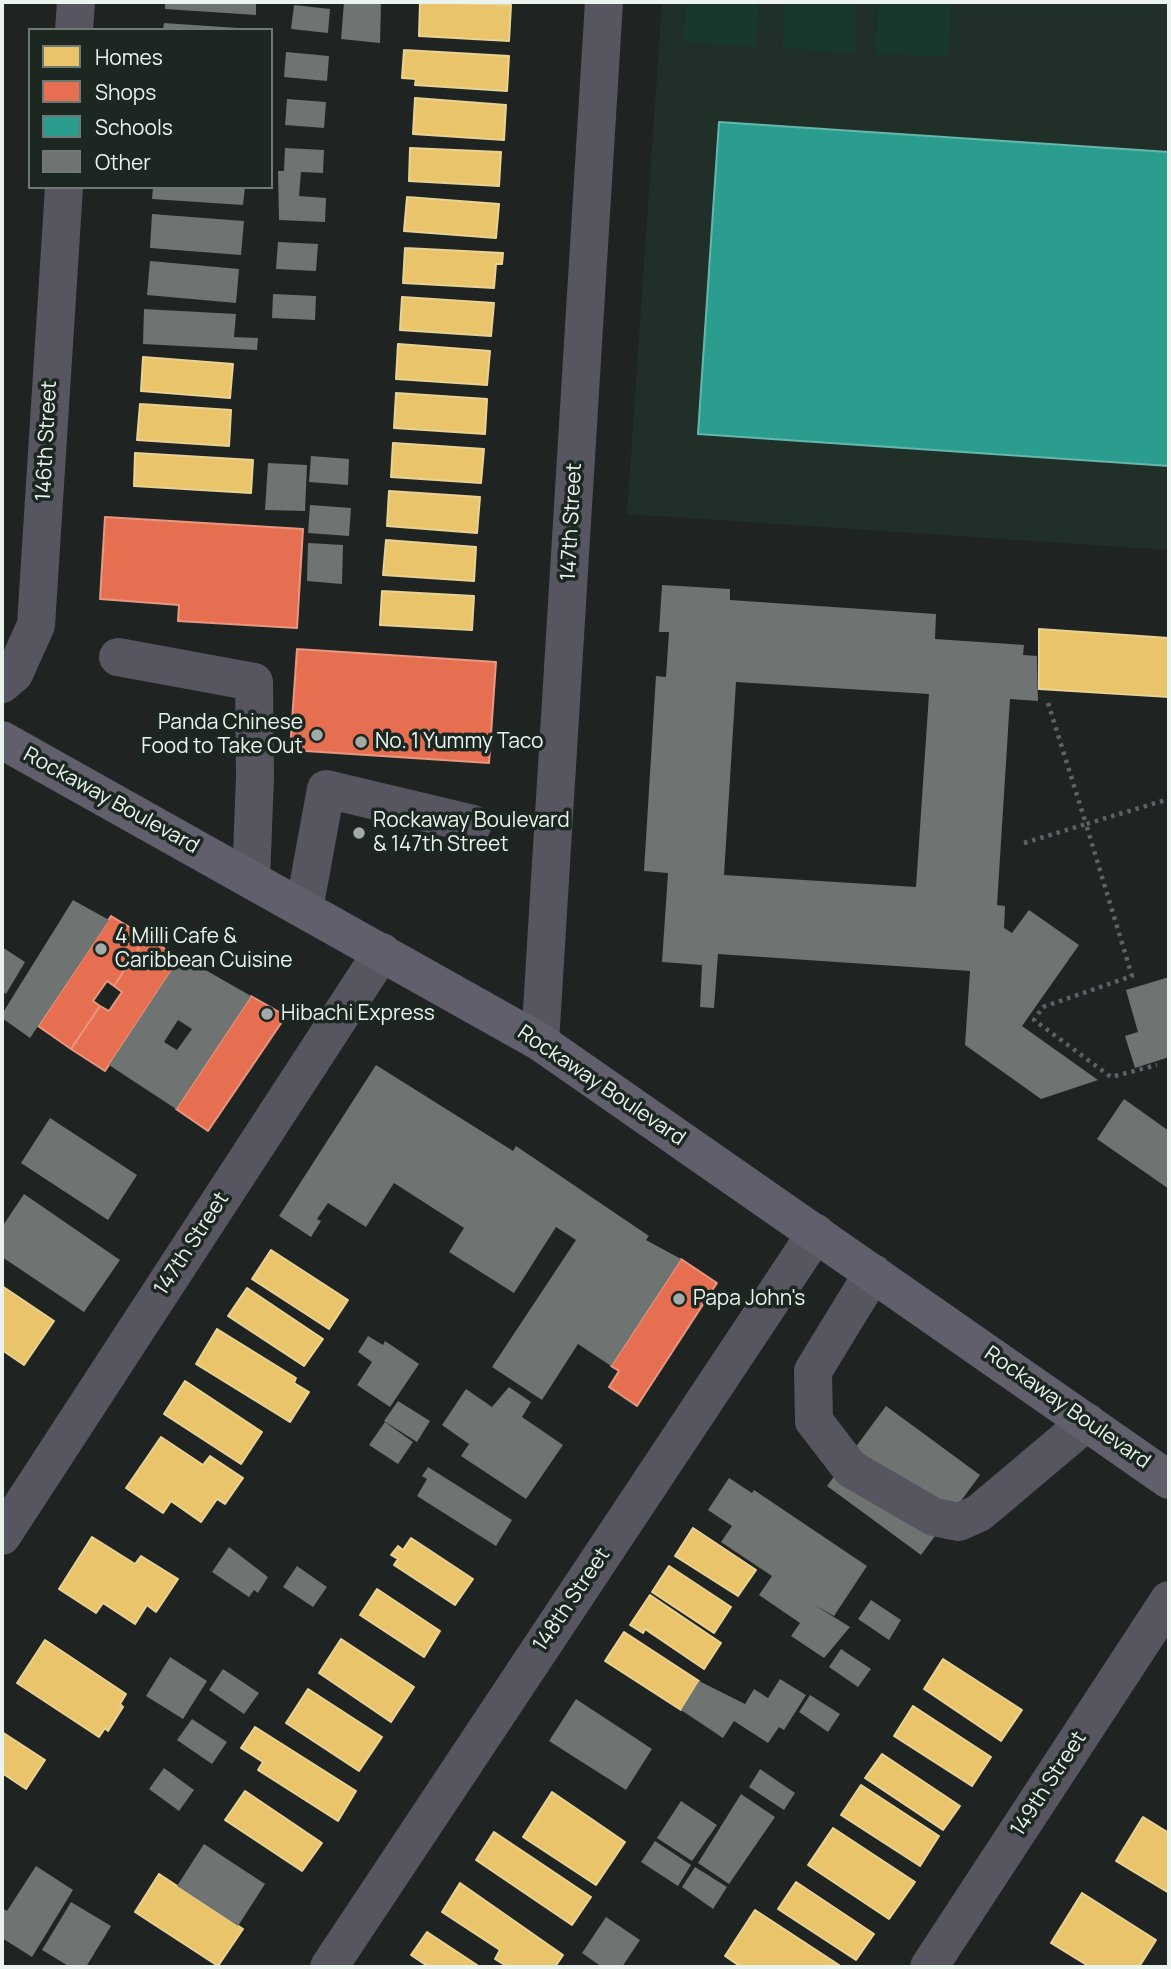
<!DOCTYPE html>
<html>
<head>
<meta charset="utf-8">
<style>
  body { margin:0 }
  #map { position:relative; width:1171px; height:1969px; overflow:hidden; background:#1f2422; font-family:Manrope,sans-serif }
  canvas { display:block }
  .frame { position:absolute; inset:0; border:4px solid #ebf3ef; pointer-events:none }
  .legend { position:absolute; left:28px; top:28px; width:245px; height:161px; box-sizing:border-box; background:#1c2722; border:2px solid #6f7974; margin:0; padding:9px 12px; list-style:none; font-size:21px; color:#ebf3ef }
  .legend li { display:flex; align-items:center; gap:14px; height:35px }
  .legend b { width:35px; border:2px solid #6f7974 }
</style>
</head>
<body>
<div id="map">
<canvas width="1171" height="1969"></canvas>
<div class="frame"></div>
<ul class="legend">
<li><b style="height:19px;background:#e9c46a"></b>Homes</li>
<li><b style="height:19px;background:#e76f51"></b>Shops</li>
<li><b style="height:19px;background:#2a9d8f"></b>Schools</li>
<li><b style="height:19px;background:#6f7371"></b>Other</li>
</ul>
</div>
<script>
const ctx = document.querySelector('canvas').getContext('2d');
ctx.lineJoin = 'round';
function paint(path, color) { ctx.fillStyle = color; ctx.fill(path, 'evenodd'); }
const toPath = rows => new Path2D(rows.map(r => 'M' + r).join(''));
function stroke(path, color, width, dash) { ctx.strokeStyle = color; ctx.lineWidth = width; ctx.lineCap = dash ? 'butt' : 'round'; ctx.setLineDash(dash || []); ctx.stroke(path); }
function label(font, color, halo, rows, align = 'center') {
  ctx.font = font + ' Manrope,sans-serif'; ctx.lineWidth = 7; ctx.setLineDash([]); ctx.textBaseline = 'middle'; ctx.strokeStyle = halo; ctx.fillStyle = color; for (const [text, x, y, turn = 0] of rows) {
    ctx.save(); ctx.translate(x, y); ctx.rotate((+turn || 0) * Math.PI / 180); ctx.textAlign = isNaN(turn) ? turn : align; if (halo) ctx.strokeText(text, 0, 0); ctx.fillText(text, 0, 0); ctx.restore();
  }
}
const built = toPath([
  [662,2,1169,2,1169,550,627,514]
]);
const green = toPath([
  [686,2,758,2,756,47,684,42],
  [785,2,857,2,855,53,782,48],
  [879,2,951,2,948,57,876,53]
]);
const homes = toPath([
  [420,2,511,5,509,41,419,36,420,2],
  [404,50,509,56,507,91,415,85,416,79,402,78,404,50],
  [415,98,506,105,504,140,413,134,415,98],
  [410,148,501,152,499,186,409,181,410,148],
  [407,197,499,204,496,238,404,231,407,197],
  [405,248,503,253,502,264,496,264,494,288,403,283,405,248],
  [402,297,494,303,491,336,400,330,402,297],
  [398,344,490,351,487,385,396,379,398,344],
  [143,357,233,364,230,398,141,391,143,357],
  [396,393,487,399,485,434,394,428,396,393],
  [140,404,231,410,229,446,137,440,140,404],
  [393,443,484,449,481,483,391,477,393,443],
  [135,453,253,460,251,493,134,486,135,453],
  [389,491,480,497,477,533,387,526,389,491],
  [386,540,476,547,474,581,383,575,386,540],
  [382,591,474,596,472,630,380,625,382,591],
  [1039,629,1169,638,1169,697,1039,689,1039,629],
  [271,1250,348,1300,329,1329,252,1279,271,1250],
  [2,1286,54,1321,24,1365,2,1350,2,1286],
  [247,1288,323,1339,304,1366,228,1316,247,1288],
  [217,1329,296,1378,294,1383,309,1392,290,1422,196,1364,217,1329],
  [185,1381,262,1432,241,1464,164,1414,185,1381],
  [161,1437,203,1465,210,1456,243,1478,225,1504,217,1499,201,1522,171,1501,163,1513,126,1488,161,1437],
  [693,1528,756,1570,738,1596,675,1556,693,1528],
  [92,1537,135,1564,141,1556,178,1579,156,1612,147,1605,135,1624,103,1603,96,1613,59,1589,92,1537],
  [411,1538,473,1579,455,1605,394,1565,398,1559,391,1555,398,1546,403,1550,411,1538],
  [669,1566,731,1607,714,1633,652,1592,669,1566],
  [377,1589,440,1631,424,1657,360,1615,377,1589],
  [650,1595,721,1643,704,1669,645,1629,643,1633,630,1625,650,1595],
  [624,1632,699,1681,681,1710,605,1661,624,1632],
  [341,1639,414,1687,391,1722,319,1673,341,1639],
  [45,1640,126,1694,120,1704,123,1707,108,1731,105,1728,99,1737,17,1683,45,1640],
  [943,1659,1022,1710,1001,1741,924,1689,943,1659],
  [308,1689,382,1737,359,1771,286,1723,308,1689],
  [913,1706,991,1757,972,1786,894,1736,913,1706],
  [255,1727,356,1791,338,1821,258,1770,263,1762,241,1748,255,1727],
  [2,1732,45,1760,26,1789,2,1773,2,1732],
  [882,1754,960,1806,943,1830,865,1778,882,1754],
  [861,1785,939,1836,920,1866,841,1815,861,1785],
  [245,1791,322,1843,302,1871,225,1820,245,1791],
  [552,1792,625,1842,596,1885,523,1837,552,1792],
  [1143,1817,1169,1833,1169,1893,1116,1861,1143,1817],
  [833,1828,915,1882,889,1919,808,1865,833,1828],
  [494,1832,591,1897,572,1925,476,1860,494,1832],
  [159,1874,243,1929,218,1966,135,1912,159,1874],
  [796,1882,874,1934,856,1960,778,1909,796,1882],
  [460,1883,563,1955,555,1967,508,1967,495,1959,500,1950,442,1912,460,1883],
  [1082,1893,1156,1940,1139,1967,1090,1967,1051,1943,1082,1893],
  [755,1910,842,1967,741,1967,725,1956,755,1910],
  [427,1932,480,1967,429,1967,411,1955,427,1932]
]);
const shops = toPath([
  [105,517,303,529,297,628,178,621,179,605,100,599,105,517],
  [297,649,496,662,489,763,290,750,297,649],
  [111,916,146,937,114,986,107,981,93,1001,100,1006,71,1049,38,1026,111,916],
  [146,937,180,958,105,1071,71,1049,100,1006,109,1011,122,992,114,986,146,937],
  [251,996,286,1016,208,1131,176,1109,251,996],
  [681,1259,717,1283,637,1406,609,1387,619,1371,611,1366,681,1259]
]);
const schools = toPath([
  [719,122,1169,152,1169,466,698,434,719,122]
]);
const building = toPath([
  [165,2,256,2,256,15,165,9],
  [344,2,381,2,380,43,341,39],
  [294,5,330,9,328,33,291,29],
  [164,23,238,28,238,30,163,30],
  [286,52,329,56,327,81,284,77],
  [287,99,326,102,324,128,285,125],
  [285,148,324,150,323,173,301,172,299,196,326,198,325,222,279,220,278,171,284,171],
  [153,187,245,187,243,205,152,199],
  [152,214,244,221,241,255,150,248],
  [278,242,318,244,316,271,276,269],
  [150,261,239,269,236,303,147,295],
  [273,294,316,296,315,320,272,318],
  [144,309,236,314,234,337,258,338,257,350,143,344],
  [311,456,349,459,348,485,309,482],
  [268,463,307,465,305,511,265,510],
  [310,505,351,508,349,536,308,533],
  [308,543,343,545,342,584,307,581],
  [662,585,730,589,730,600,936,614,935,639,1024,645,1023,655,1037,656,1038,701,1010,699,997,905,1005,906,1004,928,1012,933,1029,910,1079,945,1022,1026,1098,1080,1041,1099,965,1045,970,971,718,954,714,1008,700,1007,702,965,662,962,668,873,644,871,656,676,666,677,669,632,659,632],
  [736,682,929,694,916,887,724,875],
  [73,900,109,920,30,1038,2,1018,2,1014],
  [2,947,25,962,6,994,2,991],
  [181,956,251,996,176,1109,109,1065],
  [178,1020,192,1029,177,1050,164,1042],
  [1169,977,1169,1057,1135,1068,1125,1036,1138,1032,1126,990],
  [376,1065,513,1151,516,1146,649,1236,646,1240,681,1259,611,1366,578,1344,542,1400,492,1367,576,1240,556,1227,514,1293,449,1252,464,1228,394,1183,366,1227,328,1203,317,1219,321,1221,311,1237,279,1216],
  [1124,1099,1169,1131,1169,1189,1097,1139],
  [50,1118,137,1175,108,1220,21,1163],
  [24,1194,120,1260,84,1312,2,1257,2,1227],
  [368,1336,383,1345,385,1341,419,1364,390,1407,357,1385,372,1362,358,1352],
  [509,1387,531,1402,522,1417,563,1445,526,1499,461,1456,469,1444,442,1425,466,1389,492,1407],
  [398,1401,430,1421,417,1442,384,1421],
  [886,1406,980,1475,921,1555,827,1486],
  [385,1422,413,1442,398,1464,369,1445],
  [428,1467,512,1520,496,1546,417,1496,427,1479,422,1476],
  [729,1478,752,1493,754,1490,867,1566,834,1616,813,1604,850,1627,824,1658,791,1636,800,1623,759,1595,772,1576,721,1542,732,1526,708,1510],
  [229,1547,268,1577,258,1593,254,1590,249,1597,212,1572],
  [297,1566,327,1587,313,1607,283,1587],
  [871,1600,901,1620,889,1640,858,1619],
  [841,1649,871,1669,858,1687,829,1667],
  [170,1657,207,1681,183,1719,146,1696],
  [223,1669,259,1693,244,1714,209,1690],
  [780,1679,806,1695,784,1730,779,1727,768,1743,734,1721,723,1738,681,1710,699,1681,745,1704,754,1689,768,1698],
  [810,1695,840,1714,828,1732,799,1712],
  [576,1699,652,1749,626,1790,549,1741],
  [192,1719,227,1742,212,1764,177,1740],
  [164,1768,194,1790,179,1811,149,1789],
  [760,1769,795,1793,784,1810,749,1787],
  [741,1794,775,1817,729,1884,698,1863],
  [681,1801,717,1825,692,1861,657,1838],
  [655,1841,691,1865,678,1886,641,1862],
  [204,1844,265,1884,238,1926,177,1886],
  [36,1866,73,1890,32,1957,2,1938,2,1908,7,1911],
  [695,1867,727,1887,713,1909,682,1887],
  [71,1902,111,1926,86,1967,70,1967,42,1950],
  [606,1917,640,1940,622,1967,602,1967,582,1953]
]);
const path = toPath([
  [1048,703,1086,824,1169,799],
  [1024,843,1086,824,1132,976,1043,1007,1034,1020,1111,1077,1157,1065]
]);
const minor = toPath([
  [74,30,76,2],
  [118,657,254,682,255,777,251,879],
  [2,684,14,674,36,625,64,187],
  [304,909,326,789,473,824],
  [540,1042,604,2],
  [873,1273,813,1371,814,1421,851,1469,934,1517,959,1522,979,1513,1087,1422],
  [2,1536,382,952],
  [329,1967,816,1233],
  [929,1967,1169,1600]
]);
const major = toPath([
  [2,740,540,1042,1169,1480]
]);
const markers = [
  [317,735,7,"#a4aba7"],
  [361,742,7,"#a4aba7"],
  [359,833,7,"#a4aba7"],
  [101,949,7,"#a4aba7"],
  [267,1014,7,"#a4aba7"],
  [679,1299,7,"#a4aba7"]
];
const streetNames = [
  ["146th Street",47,441,-87],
  ["147th Street",572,522,-87],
  ["Rockaway Boulevard",111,801,29],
  ["Rockaway Boulevard",601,1086,34],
  ["147th Street",192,1244,-57],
  ["Rockaway Boulevard",1067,1408,35],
  ["148th Street",572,1600,-56],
  ["149th Street",1049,1784,-57]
];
const poiNames = [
  ["Panda Chinese",303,723,"right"],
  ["Food to Take Out",303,747,"right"],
  ["No. 1 Yummy Taco",375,742],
  ["Rockaway Boulevard",373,821],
  ["& 147th Street",373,845],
  ["4 Milli Cafe &",115,937],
  ["Caribbean Cuisine",115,961],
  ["Hibachi Express",281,1014],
  ["Papa John's",693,1299]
];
paint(built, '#203029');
paint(green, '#18382c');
paint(homes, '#e9c46a');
stroke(homes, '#ead292', 2);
paint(shops, '#e76f51');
stroke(shops, '#e89780', 2);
paint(schools, '#2a9d8f');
stroke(schools, '#64b7ac', 2);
paint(building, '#6f7371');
stroke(path, '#606066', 4.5, [3.5, 5]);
stroke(minor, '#565560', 38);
stroke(major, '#605f6b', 38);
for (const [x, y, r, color] of markers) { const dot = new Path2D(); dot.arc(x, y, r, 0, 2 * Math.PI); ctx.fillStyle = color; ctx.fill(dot); stroke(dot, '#1c2722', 2.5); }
label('21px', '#ebf3ef', '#1c2722', streetNames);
label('21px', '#ebf3ef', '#1c2722', poiNames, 'left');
</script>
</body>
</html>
